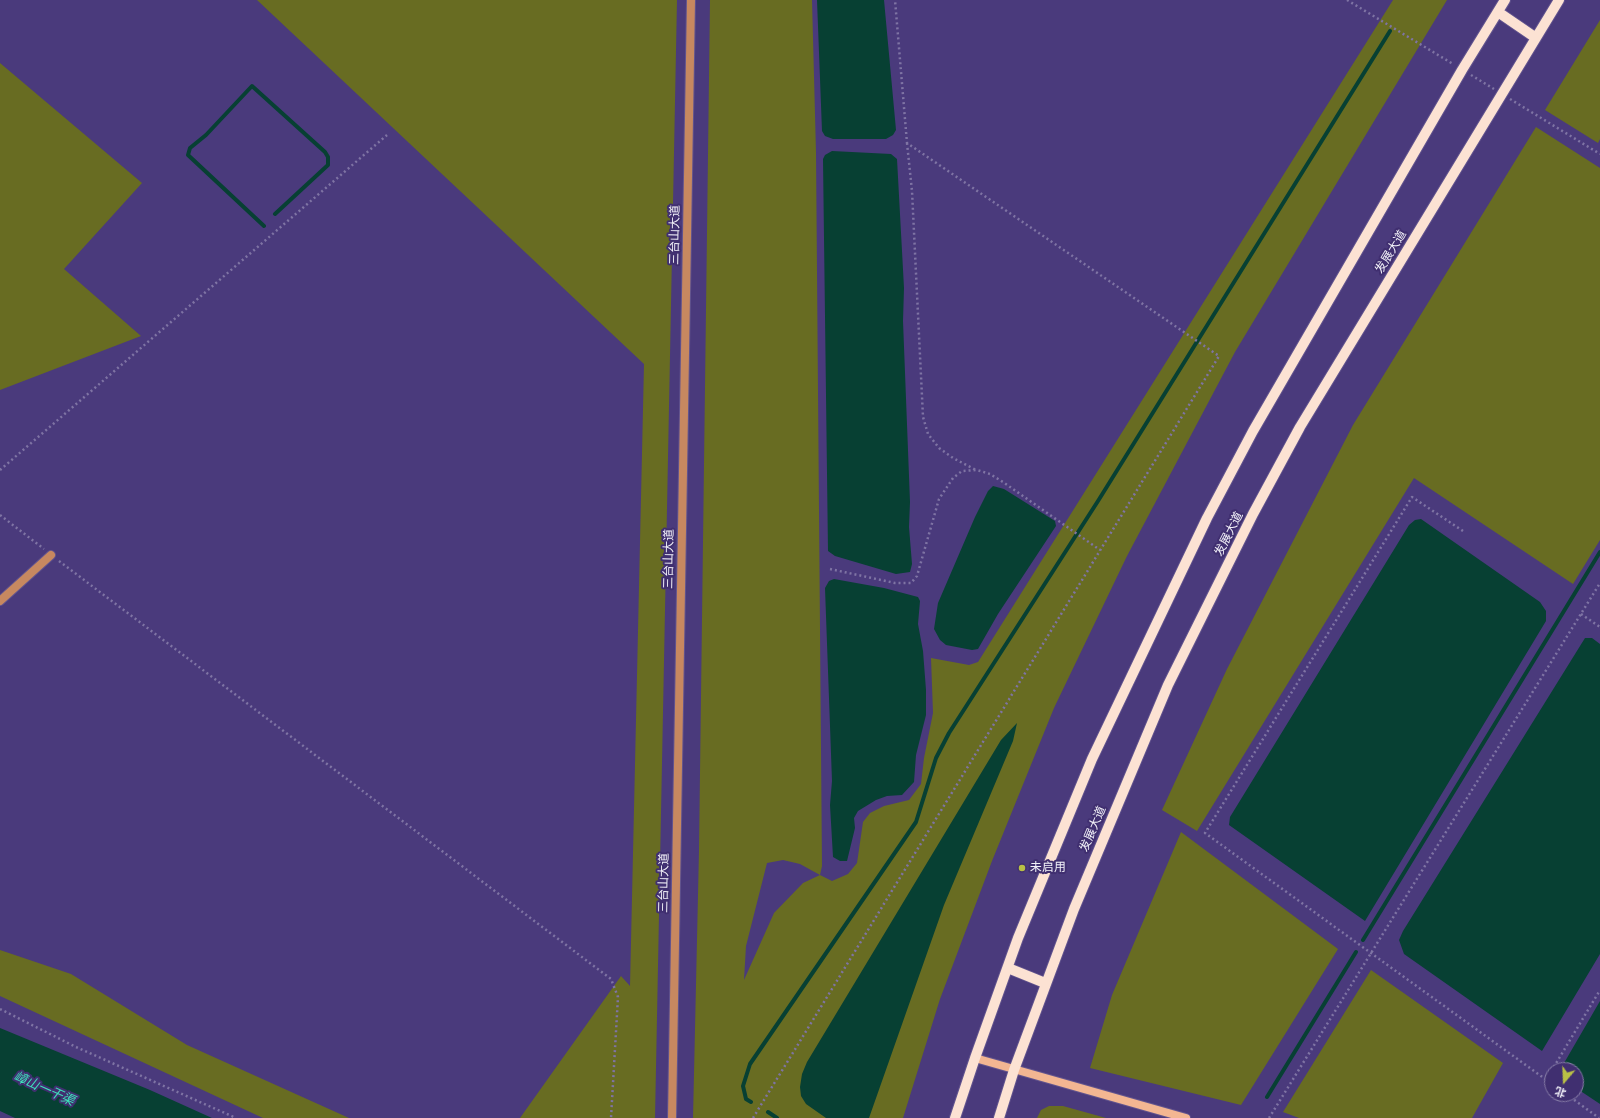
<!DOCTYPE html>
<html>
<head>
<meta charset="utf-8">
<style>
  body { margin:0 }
  #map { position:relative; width:1600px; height:1118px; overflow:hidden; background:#4a3a7c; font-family:"IBM Plex Sans","Noto Sans SC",sans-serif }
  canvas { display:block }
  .north { position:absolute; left:1544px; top:1062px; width:40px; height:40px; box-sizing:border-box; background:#402f70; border:1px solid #877da7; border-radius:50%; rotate:199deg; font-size:11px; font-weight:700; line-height:16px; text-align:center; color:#f2f1f9 }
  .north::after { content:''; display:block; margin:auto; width:14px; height:18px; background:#b9c046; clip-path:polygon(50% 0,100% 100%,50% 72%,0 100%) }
</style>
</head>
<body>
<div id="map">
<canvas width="1600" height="1118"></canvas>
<div class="north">北</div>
</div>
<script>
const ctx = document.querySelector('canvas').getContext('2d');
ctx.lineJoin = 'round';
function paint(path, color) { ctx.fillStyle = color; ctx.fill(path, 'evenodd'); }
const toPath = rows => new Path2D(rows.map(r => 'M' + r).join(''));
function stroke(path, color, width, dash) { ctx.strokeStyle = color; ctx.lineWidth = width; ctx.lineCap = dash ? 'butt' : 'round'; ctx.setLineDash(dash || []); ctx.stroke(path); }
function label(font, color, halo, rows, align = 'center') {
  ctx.font = font + ' "IBM Plex Sans","Noto Sans SC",sans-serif'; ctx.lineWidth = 4; ctx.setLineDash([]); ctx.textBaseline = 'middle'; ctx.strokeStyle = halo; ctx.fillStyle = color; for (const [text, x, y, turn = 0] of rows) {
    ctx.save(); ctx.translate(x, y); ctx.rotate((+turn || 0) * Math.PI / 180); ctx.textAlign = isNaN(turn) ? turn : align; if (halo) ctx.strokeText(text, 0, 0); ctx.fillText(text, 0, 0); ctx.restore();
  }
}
const green = toPath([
  [257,0,677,0,655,1118,520,1118,621,976,630,986,644,364],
  [710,0,812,0,816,152,822,866,820,875,832,881,848,874,857,863,863,822,870,813,884,806,909,800,921,784,924,758,933,713,931,658,969,665,978,662,1393,0,1447,0,1235,352,1127,556,1054,708,992,861,940,999,903,1118,693,1118,699,850],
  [783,860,800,864,820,875,803,883,774,913,744,980,746,946,767,863],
  [1600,20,1600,139,1598,143,1545,110],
  [0,63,142,183,64,269,141,336,0,390],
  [1536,127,1600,168,1600,540,1573,584,1414,478,1197,831,1162,810,1227,669,1353,425],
  [1181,832,1338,949,1241,1105,1090,1068,1112,995],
  [0,950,71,974,187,1045,349,1118,263,1118,0,996],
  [1371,970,1503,1063,1472,1118,1299,1118,1283,1112],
  [1049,1106,1063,1106,1106,1118,1037,1118,1041,1110]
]);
const water = toPath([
  [817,0,884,0,896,130,893,135,886,139,833,139,825,136,822,131],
  [832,151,891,154,897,159,904,288,903,321,910,502,909,527,912,564,910,572,896,574,835,556,828,551,823,159,825,155],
  [993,486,1004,489,1055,521,1056,526,998,614,978,649,972,650,946,645,940,640,934,629,938,603,975,517,988,491],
  [1421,519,1540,602,1546,611,1546,621,1365,921,1229,825,1230,817,1409,525,1415,520],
  [834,579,884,588,918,597,920,601,918,624,923,651,926,690,926,715,916,755,914,782,902,795,887,796,876,800,858,811,854,818,855,828,847,861,840,861,833,857,830,805,832,781,825,588,829,581],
  [1585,638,1592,638,1600,644,1600,954,1542,1051,1404,954,1399,940,1403,931],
  [1017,723,1013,741,944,905,869,1118,826,1118,806,1104,801,1096,800,1087,802,1074,807,1062,1001,740],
  [1600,1001,1600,1104,1576,1088,1576,1070,1560,1070],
  [0,1028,150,1090,212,1118,15,1118,0,1111]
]);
const stream = toPath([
  [264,226,188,155,190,148,206,135,252,86,325,152,328,157,328,165,275,214],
  [1363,940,1600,552],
  [1267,1097,1356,952],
  [751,1102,746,1099,743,1086,750,1064,916,822,936,758,949,733,1098,501,1390,31],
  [768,1112,777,1118]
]);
const path = toPath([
  [1347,0,1453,64],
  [1471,75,1494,89],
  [1510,99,1600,154],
  [907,143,912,191,923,417,928,434,939,448,953,458,976,470],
  [0,470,387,135],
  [0,515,44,549],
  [1463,531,1412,497,1205,833,1552,1084],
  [59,561,611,979,618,997,611,1118],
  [830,569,895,583,911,583,917,576,939,499,953,478,962,471,977,470,990,474,1003,482,1100,550],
  [1581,614,1600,627],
  [0,1009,76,1047,236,1118],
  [1546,1080,1600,990],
  [1566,1094,1599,1118],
  [753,1118,1219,356,907,143,895,0],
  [1269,1118,1600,583]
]);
const minor = toPath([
  [0,601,51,555],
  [672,1118,691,0]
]);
const secondary = toPath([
  [975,1058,1186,1118]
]);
const primary = toPath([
  [1498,12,1536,38],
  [1008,968,1045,983],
  [955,1118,975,1058,1018,938,1092,759,1207,518,1253,431,1462,70,1505,0],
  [999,1118,1014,1070,1074,909,1168,685,1253,514,1300,427,1559,0]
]);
const markers = [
  [1022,868,4,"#b9c046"]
];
const streetNames = [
  ["三台山大道",675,235,-89],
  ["发展大道",1391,252,-59],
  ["发展大道",1229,534,-63],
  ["三台山大道",669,559,-89],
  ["发展大道",1093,829,-67],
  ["三台山大道",664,883,-89]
];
const poiNames = [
  ["未启用",1030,868]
];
const waterNames = [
  ["嶂山一干渠",44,1089,24]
];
paint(green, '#686c22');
paint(water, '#074033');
stroke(stream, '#074033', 4);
stroke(minor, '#62548e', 10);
stroke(secondary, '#62548e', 10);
stroke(primary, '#62548e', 12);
stroke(path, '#7f74a4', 2.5, [2, 3]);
stroke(minor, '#c78860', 8);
stroke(secondary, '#f3b692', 8);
stroke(primary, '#fce2d3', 10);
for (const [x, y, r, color] of markers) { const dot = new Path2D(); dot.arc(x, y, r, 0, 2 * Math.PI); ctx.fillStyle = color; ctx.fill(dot); stroke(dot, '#402f70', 1.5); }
label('12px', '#f2f1f9', '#402f70', streetNames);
label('12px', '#f2f1f9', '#402f70', poiNames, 'left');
label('italic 13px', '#3ee3bb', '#402f70', waterNames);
</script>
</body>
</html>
